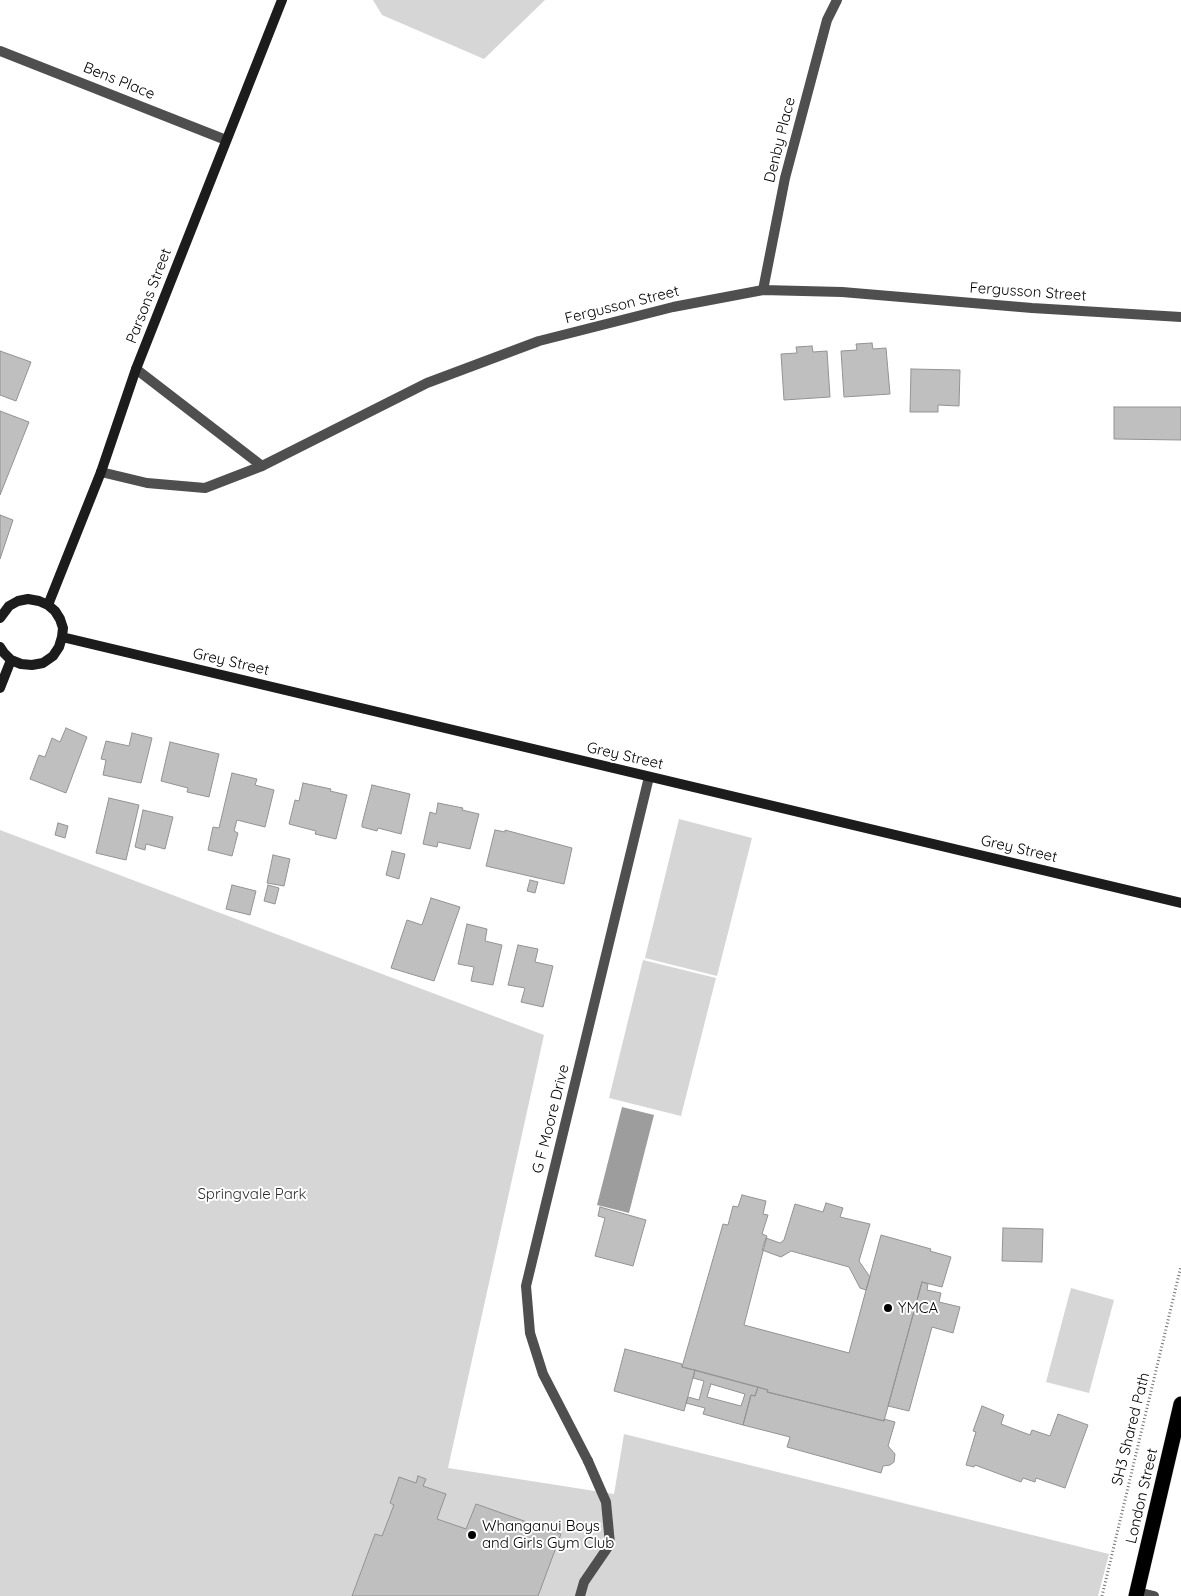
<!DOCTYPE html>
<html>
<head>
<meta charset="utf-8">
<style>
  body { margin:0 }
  canvas { display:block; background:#fff }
</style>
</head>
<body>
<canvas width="1181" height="1596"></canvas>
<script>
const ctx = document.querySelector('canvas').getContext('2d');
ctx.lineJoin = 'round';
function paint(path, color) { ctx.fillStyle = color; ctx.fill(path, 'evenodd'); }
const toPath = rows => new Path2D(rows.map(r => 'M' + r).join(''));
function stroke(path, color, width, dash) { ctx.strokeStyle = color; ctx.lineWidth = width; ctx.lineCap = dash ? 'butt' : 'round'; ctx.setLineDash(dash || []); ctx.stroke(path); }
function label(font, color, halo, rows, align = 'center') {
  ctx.font = font + ' Quicksand,sans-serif'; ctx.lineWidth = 4; ctx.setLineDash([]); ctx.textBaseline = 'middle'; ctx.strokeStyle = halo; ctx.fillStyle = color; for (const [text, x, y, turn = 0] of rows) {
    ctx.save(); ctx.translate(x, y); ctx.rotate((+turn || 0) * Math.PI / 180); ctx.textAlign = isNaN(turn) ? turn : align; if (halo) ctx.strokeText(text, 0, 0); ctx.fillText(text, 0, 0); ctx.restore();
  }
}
const green = toPath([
  [373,0,545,0,484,59,382,15],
  [679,819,752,838,717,976,645,958],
  [0,830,544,1035,448,1468,614,1494,624,1434,1109,1554,1098,1596,0,1596],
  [643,960,716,978,681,1116,609,1098],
  [1071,1288,1114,1300,1089,1393,1046,1382]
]);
const water = toPath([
  [622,1107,654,1115,629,1213,597,1205]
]);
const building = toPath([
  [872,343,873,349,886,348,890,394,844,397,841,351,857,350,856,344,872,343],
  [812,346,813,352,827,351,830,397,784,400,781,354,797,353,796,347,812,346],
  [0,351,31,362,16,401,0,395,0,351],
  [911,369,960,370,959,406,938,405,938,412,910,412,911,369],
  [1114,407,1181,407,1181,440,1114,439,1114,407],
  [0,411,29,422,0,495,0,411],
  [0,515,13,520,0,559,0,515],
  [66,728,87,737,66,793,30,779,39,755,45,757,52,738,60,742,66,728],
  [132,733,152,738,141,783,103,775,106,760,101,759,106,741,129,746,132,733],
  [170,742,219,754,209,797,187,792,188,788,161,781,170,742],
  [232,773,257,779,255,785,274,790,265,827,237,820,234,831,238,833,232,856,208,850,213,827,219,828,232,773],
  [303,783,331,789,330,791,347,795,336,839,315,834,316,831,289,824,295,800,299,801,303,783],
  [372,785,410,794,401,834,378,828,377,831,362,827,362,824,372,785],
  [109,798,139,805,126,860,96,853,109,798],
  [438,803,463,808,462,810,479,814,470,849,438,842,437,847,423,844,430,812,436,814,438,803],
  [143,810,173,817,165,849,146,844,145,850,135,847,143,810],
  [58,823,68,826,65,838,55,835,58,823],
  [495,830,505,832,505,830,572,848,564,884,486,866,495,830],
  [392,851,405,854,399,879,386,875,392,851],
  [273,855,290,859,284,886,267,883,273,855],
  [530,880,538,882,535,893,527,891,530,880],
  [232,885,256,891,250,915,226,909,232,885],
  [268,885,279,888,275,904,264,901,268,885],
  [431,898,460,907,434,981,391,968,407,920,422,925,431,898],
  [467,924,487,929,485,941,502,945,493,985,471,981,474,967,458,964,467,924],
  [518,945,538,949,535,962,553,966,543,1007,521,1002,525,988,508,985,518,945],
  [742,1195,766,1201,763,1214,768,1215,762,1234,767,1236,744,1325,849,1353,881,1235,931,1249,930,1251,951,1257,942,1287,922,1282,884,1421,767,1392,768,1390,682,1367,723,1224,728,1225,733,1206,738,1207,742,1195],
  [826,1203,843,1208,840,1217,870,1224,859,1261,870,1277,866,1290,860,1288,849,1267,791,1251,781,1257,762,1250,766,1238,780,1243,784,1240,795,1204,823,1212,826,1203],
  [600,1207,646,1220,633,1266,595,1256,605,1218,598,1216,600,1207],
  [1003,1228,1043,1229,1042,1262,1002,1261,1003,1228],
  [922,1282,928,1284,927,1290,941,1293,939,1302,960,1307,953,1333,932,1327,909,1411,888,1406,922,1282],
  [625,1349,682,1364,682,1367,695,1370,684,1411,614,1391,625,1349],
  [695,1370,758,1387,755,1396,751,1395,743,1425,703,1414,705,1408,686,1403,688,1397,699,1400,704,1381,693,1378,695,1370],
  [711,1384,745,1394,741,1406,707,1397,711,1384],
  [758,1387,768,1390,767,1392,884,1421,884,1419,895,1422,888,1446,895,1454,894,1462,890,1465,883,1466,881,1473,787,1447,790,1437,743,1425,751,1395,755,1396,758,1387],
  [982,1406,1004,1415,1001,1424,1030,1435,1032,1430,1050,1436,1058,1414,1088,1425,1065,1488,1036,1478,1035,1482,1023,1478,1021,1482,975,1465,974,1467,966,1465,976,1432,973,1431,982,1406],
  [418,1476,426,1479,423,1486,446,1494,437,1519,466,1529,476,1504,561,1534,538,1596,352,1596,375,1534,382,1536,394,1505,390,1503,399,1477,416,1483,418,1476]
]);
const path = toPath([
  [1102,1596,1181,1266]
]);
const lane = toPath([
  [136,369,262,466],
  [1137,1592,1154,1596],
  [580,1596,584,1582,610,1544,606,1502,588,1461]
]);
const street = toPath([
  [0,51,226,140],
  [763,290,785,178,827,20,837,0],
  [101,472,147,483,205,488,262,466,427,383,539,341,673,307,763,290,842,292,1032,308,1181,317],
  [588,1461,543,1374,530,1333,526,1286,649,777]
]);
const secondary = toPath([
  [48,605,101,472,136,369,282,0],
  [0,618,9,606,18,601,28,599,39,601,48,605,55,611,60,619,63,628,62,637,59,647,53,656,43,663,32,665,21,664,11,660,4,653,0,647],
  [62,637,1181,903],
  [0,688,11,660]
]);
const highway = toPath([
  [1136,1596,1181,1404]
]);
const markers = [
  [888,1308,5,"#000"],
  [472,1535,5,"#000"]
];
const streetNames = [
  ["Bens Place",119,81,22],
  ["Denby Place",780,140,-76],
  ["Fergusson Street",1028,292,4],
  ["Parsons Street",149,296,-69],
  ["Fergusson Street",622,305,-14],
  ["Grey Street",231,662,13],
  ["Grey Street",625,756,13],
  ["Grey Street",1019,849,13],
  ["G F Moore Drive",551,1119,-76],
  ["SH3 Shared Path",1131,1429,-76],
  ["London Street",1142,1496,-77]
];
const parkNames = [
  ["Springvale Park",252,1194]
];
const poiNames = [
  ["YMCA",898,1308],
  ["Whanganui Boys",482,1526],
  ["and Girls Gym Club",482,1543]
];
paint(green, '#d6d6d6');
paint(water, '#9d9d9d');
paint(building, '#bfbfbf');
stroke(building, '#939393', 1);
stroke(highway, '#dbdbdb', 16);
stroke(path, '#717171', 3, [1, 2.5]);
stroke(lane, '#4f4f4f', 10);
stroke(street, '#4f4f4f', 10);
stroke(secondary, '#1c1c1c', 10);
stroke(highway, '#000', 15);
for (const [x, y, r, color] of markers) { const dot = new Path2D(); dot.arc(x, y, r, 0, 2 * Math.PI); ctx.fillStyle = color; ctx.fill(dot); stroke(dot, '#fff', 2); }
label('15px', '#000', '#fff', streetNames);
label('15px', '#2d2d2d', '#fff', parkNames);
label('15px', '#000', '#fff', poiNames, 'left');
</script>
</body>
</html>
